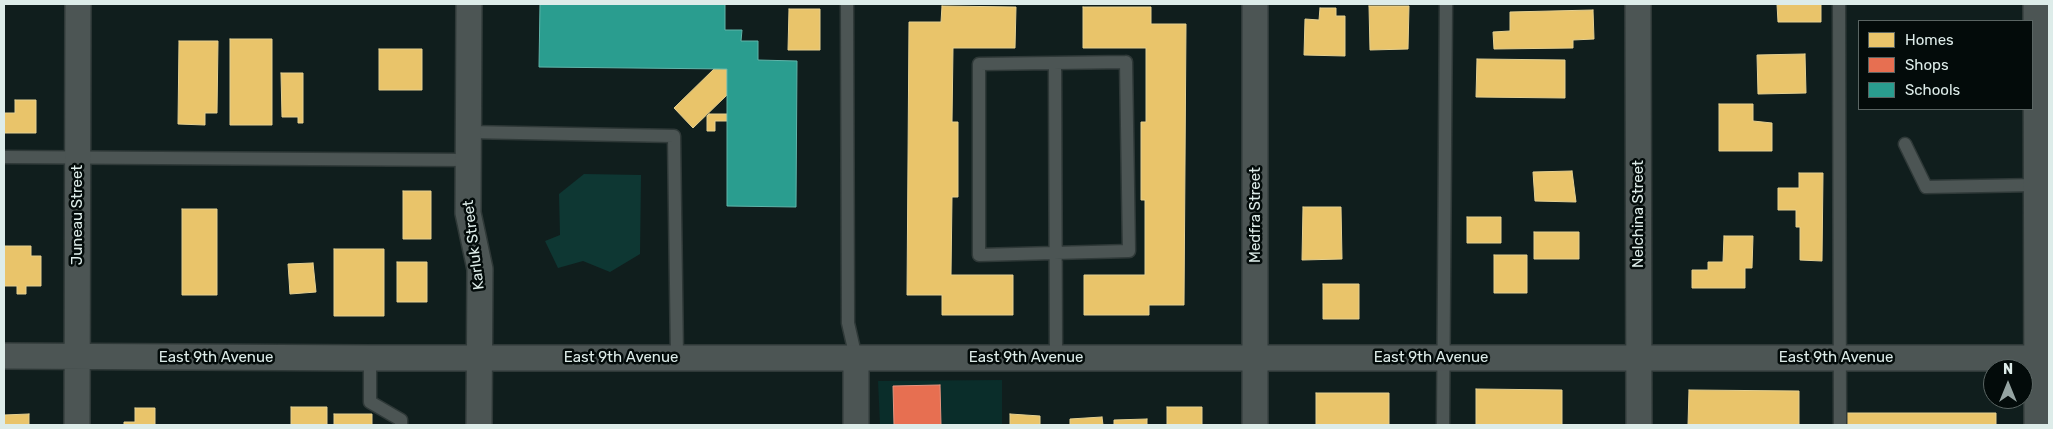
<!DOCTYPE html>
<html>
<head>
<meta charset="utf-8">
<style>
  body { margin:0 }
  #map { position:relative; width:2053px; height:429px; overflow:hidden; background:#101e1d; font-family:Rubik,sans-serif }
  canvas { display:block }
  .frame { position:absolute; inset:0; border:5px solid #ddece9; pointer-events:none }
  .legend { position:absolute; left:1858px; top:20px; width:175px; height:90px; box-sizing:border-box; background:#030b0a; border:1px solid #5a6563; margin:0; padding:6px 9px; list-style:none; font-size:15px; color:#ddece9 }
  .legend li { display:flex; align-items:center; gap:10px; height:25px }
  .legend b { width:25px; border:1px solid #5a6563 }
  .north { position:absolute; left:1983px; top:359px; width:50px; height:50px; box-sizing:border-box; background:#030b0a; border:1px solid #5a6563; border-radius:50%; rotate:0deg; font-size:14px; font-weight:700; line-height:20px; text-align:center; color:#ddece9 }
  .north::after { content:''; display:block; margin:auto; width:18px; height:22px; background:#95a4a2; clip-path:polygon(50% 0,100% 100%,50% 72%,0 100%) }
</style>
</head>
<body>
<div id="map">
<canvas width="2053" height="429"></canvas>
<div class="frame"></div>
<ul class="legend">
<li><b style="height:14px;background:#e9c46a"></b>Homes</li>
<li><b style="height:14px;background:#e76f51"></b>Shops</li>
<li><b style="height:14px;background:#2a9d8f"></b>Schools</li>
</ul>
<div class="north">N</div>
</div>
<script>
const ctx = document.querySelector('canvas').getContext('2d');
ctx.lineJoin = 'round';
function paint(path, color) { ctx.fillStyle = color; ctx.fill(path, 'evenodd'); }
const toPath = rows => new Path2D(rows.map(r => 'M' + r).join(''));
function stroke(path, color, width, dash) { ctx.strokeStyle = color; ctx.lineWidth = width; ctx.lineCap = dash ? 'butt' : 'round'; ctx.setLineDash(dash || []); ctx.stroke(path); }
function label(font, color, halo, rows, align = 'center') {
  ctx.font = font + ' Rubik,sans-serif'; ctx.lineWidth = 5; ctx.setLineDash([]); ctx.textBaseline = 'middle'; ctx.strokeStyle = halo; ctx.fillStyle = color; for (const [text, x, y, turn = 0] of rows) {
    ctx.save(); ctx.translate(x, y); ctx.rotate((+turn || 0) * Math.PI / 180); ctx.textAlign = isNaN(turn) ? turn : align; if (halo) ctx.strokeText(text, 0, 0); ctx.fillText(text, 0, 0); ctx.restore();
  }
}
const built = toPath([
  [1002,380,1002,425,880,425,878,381]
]);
const green = toPath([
  [584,174,641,175,640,254,610,272,583,261,558,268,545,241,560,235,559,194]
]);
const homes = toPath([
  [1777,4,1821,4,1821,22,1778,22,1777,4],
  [942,6,1016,7,1015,48,953,48,952,122,958,122,958,197,952,197,951,275,1013,275,1013,315,942,315,942,295,907,295,909,22,941,22,942,6],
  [1369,6,1409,6,1408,49,1370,50,1369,6],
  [1083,7,1151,7,1151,24,1186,24,1184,305,1149,305,1149,315,1084,315,1084,275,1145,275,1145,200,1141,200,1141,122,1146,122,1146,48,1083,48,1083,7],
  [1320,8,1336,8,1336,16,1345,16,1345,56,1304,55,1305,19,1319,20,1320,8],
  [789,9,820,9,820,50,788,50,789,9],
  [1593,10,1594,39,1573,40,1573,48,1494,49,1493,32,1510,31,1510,12,1593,10],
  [230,39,272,39,272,125,230,125,230,39],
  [179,41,218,41,217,113,205,113,205,125,178,124,179,41],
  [379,49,422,49,422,90,379,90,379,49],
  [1805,54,1806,93,1758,94,1757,55,1805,54],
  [1477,59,1565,60,1565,98,1476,97,1477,59],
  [715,68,727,69,727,95,693,128,674,108,715,68],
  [281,73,303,73,303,123,298,123,298,117,282,117,281,73],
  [15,100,36,100,36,133,4,133,4,113,15,113,15,100],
  [1719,104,1753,104,1753,121,1772,123,1772,151,1719,151,1719,104],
  [709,114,727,114,727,121,715,121,715,131,707,131,707,116,709,114],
  [1572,171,1576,202,1535,201,1533,172,1572,171],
  [1799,173,1823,173,1822,261,1800,260,1800,227,1796,227,1796,210,1778,210,1778,188,1799,188,1799,173],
  [403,191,431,191,431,239,403,239,403,191],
  [1303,207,1341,207,1342,259,1302,260,1303,207],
  [182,209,217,209,217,295,182,295,182,209],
  [1467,217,1501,217,1501,243,1467,243,1467,217],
  [1534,232,1579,232,1579,259,1534,259,1534,232],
  [1724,236,1753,236,1752,268,1745,268,1745,288,1692,288,1692,270,1708,270,1708,262,1723,262,1724,236],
  [4,246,31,246,31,256,41,256,41,286,26,286,26,294,17,294,17,286,4,286,4,246],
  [334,249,384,249,384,316,334,316,334,249],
  [1494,255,1527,255,1527,293,1494,293,1494,255],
  [397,262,427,262,427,302,397,302,397,262],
  [313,263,316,292,290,294,288,264,313,263],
  [1323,284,1359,284,1359,319,1323,319,1323,284],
  [1476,389,1562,390,1562,425,1476,425,1476,389],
  [1689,390,1799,391,1799,425,1688,425,1689,390],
  [1316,393,1389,393,1389,425,1316,425,1316,393],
  [291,407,327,407,327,425,291,425,291,407],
  [1167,407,1202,407,1202,425,1167,425,1167,407],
  [135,408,155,408,155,425,124,425,124,422,135,422,135,408],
  [1842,413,1996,413,1996,425,1842,425,1842,413],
  [29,414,29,425,4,425,4,415,29,414],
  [334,414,372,414,372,425,334,425,334,414],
  [1010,414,1040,416,1040,425,1010,425,1010,414],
  [1102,417,1103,425,1070,425,1070,419,1102,417],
  [1147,419,1147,425,1114,425,1114,420,1147,419]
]);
const shops = toPath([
  [940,385,941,425,894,425,893,386,940,385]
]);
const schools = toPath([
  [540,4,725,4,725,30,742,30,741,41,758,41,758,60,797,61,796,207,727,206,727,69,539,67,540,4]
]);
const service = toPath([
  [847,4,848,323,856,358],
  [1839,4,1840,425],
  [1126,62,1129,251,979,255,979,64,1126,62],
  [1055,63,1056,358],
  [468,132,674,136,677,358],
  [1905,144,1926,187,2036,185],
  [4,157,468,160],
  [370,358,370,402,401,420,401,425],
  [1443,425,1446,4]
]);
const minor = toPath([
  [469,4,468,213,480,269,479,425],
  [1255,4,1255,425],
  [1638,4,1639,425],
  [2036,4,2037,425],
  [4,356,370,358,2049,358],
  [856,358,856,425],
  [77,425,78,4]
]);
const streetNames = [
  ["Nelchina Street",1639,214,-90],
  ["Juneau Street",78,215,-90],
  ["Medfra Street",1256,215,-90],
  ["Karluk Street",474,245,-97],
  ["East 9th Avenue",216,358],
  ["East 9th Avenue",621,358],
  ["East 9th Avenue",1026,358],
  ["East 9th Avenue",1431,358],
  ["East 9th Avenue",1836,358]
];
paint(built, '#0a2d2a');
paint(green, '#0e3733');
paint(homes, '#e9c46a');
stroke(homes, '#e5d090', 1);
paint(shops, '#e76f51');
stroke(shops, '#e4947f', 1);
paint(schools, '#2a9d8f');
stroke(schools, '#60b5aa', 1);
stroke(service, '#2f3938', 15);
stroke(minor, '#2f3938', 28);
stroke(service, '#4c5554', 12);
stroke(minor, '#4c5554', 25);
label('15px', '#ddece9', '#030b0a', streetNames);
</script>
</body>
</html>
